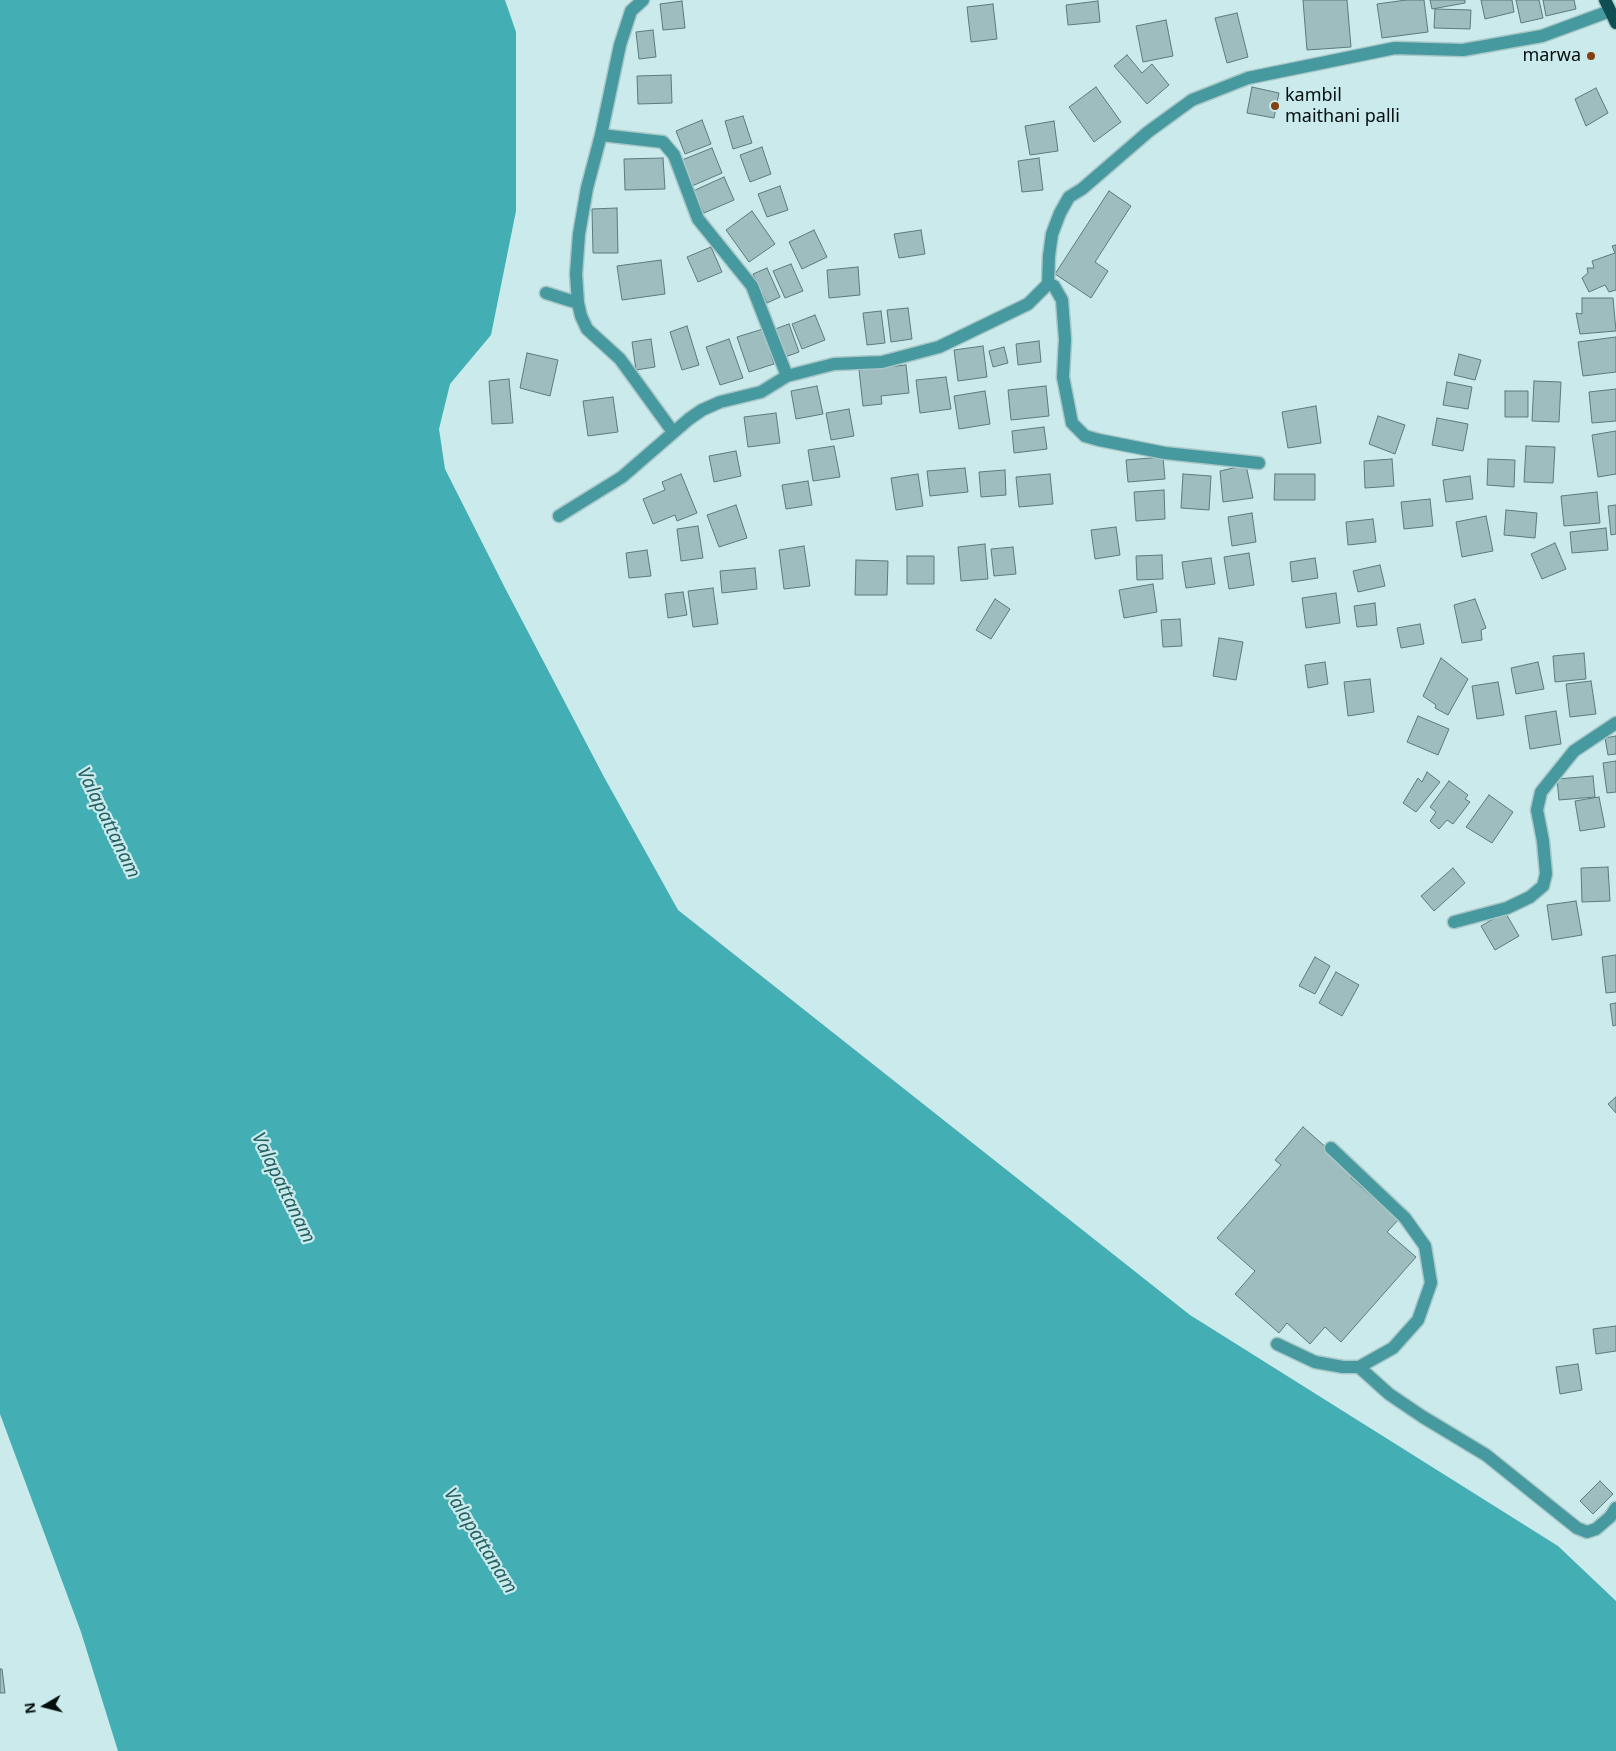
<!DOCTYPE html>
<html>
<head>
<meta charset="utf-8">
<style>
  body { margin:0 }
  #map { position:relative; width:1616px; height:1751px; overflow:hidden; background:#caeaeb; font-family:"Noto Sans",sans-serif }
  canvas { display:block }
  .north { position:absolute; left:20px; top:1681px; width:50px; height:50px; -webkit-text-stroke:4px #caeaeb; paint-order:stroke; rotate:262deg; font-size:14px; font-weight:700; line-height:20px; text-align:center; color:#040e0e }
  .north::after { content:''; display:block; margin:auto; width:18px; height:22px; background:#040e0e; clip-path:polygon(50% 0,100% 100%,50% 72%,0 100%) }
</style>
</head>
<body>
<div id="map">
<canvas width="1616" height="1751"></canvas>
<div class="north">N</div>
</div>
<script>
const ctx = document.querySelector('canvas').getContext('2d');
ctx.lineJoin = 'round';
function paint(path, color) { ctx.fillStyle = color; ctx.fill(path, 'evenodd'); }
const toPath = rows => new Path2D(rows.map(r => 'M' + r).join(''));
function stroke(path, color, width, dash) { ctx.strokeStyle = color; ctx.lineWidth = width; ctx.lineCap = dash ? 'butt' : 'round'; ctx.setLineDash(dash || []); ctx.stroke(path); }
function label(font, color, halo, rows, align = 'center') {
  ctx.font = font + ' "Noto Sans",sans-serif'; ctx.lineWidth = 4.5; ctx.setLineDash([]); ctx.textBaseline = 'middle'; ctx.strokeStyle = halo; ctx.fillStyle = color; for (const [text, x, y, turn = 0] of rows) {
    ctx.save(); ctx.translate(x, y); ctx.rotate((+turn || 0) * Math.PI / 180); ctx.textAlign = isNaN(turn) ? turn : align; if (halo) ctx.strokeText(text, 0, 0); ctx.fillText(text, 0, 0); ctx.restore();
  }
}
const water = toPath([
  [0,0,505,0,516,32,516,211,491,335,450,384,439,429,445,469,505,588,604,777,678,910,1190,1315,1558,1546,1616,1601,1616,1751,118,1751,81,1632,0,1414]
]);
const building = toPath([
  [1303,0,1347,0,1351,47,1307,50,1303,0],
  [1406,0,1424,0,1428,32,1382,38,1377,4,1406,0],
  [1430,0,1465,0,1465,3,1432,9,1430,0],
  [1481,0,1512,0,1514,12,1485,19,1481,0],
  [1516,0,1539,0,1543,18,1521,23,1516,0],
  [1543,0,1574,0,1576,9,1546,16,1543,0],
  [682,1,685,28,663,30,660,4,682,1],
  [1098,1,1100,22,1068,25,1066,5,1098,1],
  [993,4,997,39,971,42,967,7,993,4],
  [1435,9,1471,10,1470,29,1434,28,1435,9],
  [1237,13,1248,57,1227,63,1215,18,1237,13],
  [1166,20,1173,56,1143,62,1136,26,1166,20],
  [653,30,656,57,639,59,636,32,653,30],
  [1127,55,1142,73,1152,64,1169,85,1147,104,1114,66,1127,55],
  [671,75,672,103,638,104,637,76,671,75],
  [1096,87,1121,122,1094,142,1069,107,1096,87],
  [1252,87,1279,93,1274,118,1247,113,1252,87],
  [1596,88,1608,113,1586,126,1575,99,1596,88],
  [743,116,752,143,733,149,725,121,743,116],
  [702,120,711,144,685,154,676,131,702,120],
  [1054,121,1058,151,1030,155,1025,126,1054,121],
  [762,147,771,174,750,182,740,155,762,147],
  [712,148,722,173,692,186,682,160,712,148],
  [663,158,665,189,625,190,624,159,663,158],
  [1039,158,1043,190,1022,192,1018,161,1039,158],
  [724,177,734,200,704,213,693,191,724,177],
  [780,186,788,210,767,217,758,194,780,186],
  [1109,191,1131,206,1095,262,1108,271,1091,298,1055,274,1109,191],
  [617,208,618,253,593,253,592,209,617,208],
  [752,211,775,244,749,262,726,230,752,211],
  [814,230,827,257,802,269,789,242,814,230],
  [921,230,925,254,899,258,894,234,921,230],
  [1616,245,1616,290,1609,292,1605,285,1589,292,1582,278,1588,273,1587,268,1594,268,1592,261,1615,253,1612,246,1616,245],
  [711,247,722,272,698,282,687,257,711,247],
  [661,260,665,294,622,300,617,266,661,260],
  [791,264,803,291,785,298,773,271,791,264],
  [858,267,860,295,829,298,827,270,858,267],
  [767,268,780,297,767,303,753,274,767,268],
  [1582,298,1613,298,1616,331,1580,334,1576,313,1582,314,1582,298],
  [908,308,912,339,891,342,887,310,908,308],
  [881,311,885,343,867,345,863,313,881,311],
  [815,315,825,340,802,349,792,324,815,315],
  [789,324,799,352,785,357,775,329,789,324],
  [687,326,699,365,682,370,670,332,687,326],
  [763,329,774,364,749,372,737,337,763,329],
  [1616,337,1616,372,1583,376,1578,342,1616,337],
  [651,339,655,367,636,370,632,342,651,339],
  [729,339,743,378,720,385,706,347,729,339],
  [1039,341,1041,362,1018,365,1016,344,1039,341],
  [983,346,987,377,958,381,954,350,983,346],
  [1004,347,1008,363,993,367,989,351,1004,347],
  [527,353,558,360,550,396,520,388,527,353],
  [1459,354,1481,360,1475,380,1454,375,1459,354],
  [906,365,909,393,881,396,882,404,863,406,859,370,906,365],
  [946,377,951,409,920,413,916,380,946,377],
  [509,379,513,423,492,424,489,381,509,379],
  [1534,381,1561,382,1559,422,1532,421,1534,381],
  [1447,382,1472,387,1468,409,1443,405,1447,382],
  [817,386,823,414,796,419,791,391,817,386],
  [1046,386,1049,416,1011,420,1008,390,1046,386],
  [1616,389,1616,421,1592,423,1589,392,1616,389],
  [985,391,990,424,959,429,954,396,985,391],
  [1505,391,1528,391,1528,417,1505,417,1505,391],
  [613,397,618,432,588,436,583,401,613,397],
  [1316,406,1321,443,1288,448,1282,412,1316,406],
  [849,409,854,436,831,440,826,413,849,409],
  [776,413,780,443,748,447,744,417,776,413],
  [1378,416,1405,425,1395,454,1369,444,1378,416],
  [1437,418,1468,424,1463,451,1432,445,1437,418],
  [1044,427,1047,449,1014,453,1012,431,1044,427],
  [1616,431,1616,474,1598,477,1592,435,1616,431],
  [834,446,840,477,813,481,808,450,834,446],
  [1526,446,1555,447,1553,483,1524,482,1526,446],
  [736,451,741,476,714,482,709,456,736,451],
  [1163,457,1165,479,1128,482,1126,460,1163,457],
  [1392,459,1394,486,1365,488,1364,461,1392,459],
  [1488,459,1515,460,1514,487,1487,485,1488,459],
  [1246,465,1253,498,1223,502,1220,471,1246,465],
  [965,468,968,492,930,496,927,471,965,468],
  [1005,470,1006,495,981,497,979,472,1005,470],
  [681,474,697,513,677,521,675,515,653,524,643,499,665,490,662,482,681,474],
  [918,474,923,506,896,510,891,478,918,474],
  [1050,474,1053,504,1019,507,1016,477,1050,474],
  [1183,474,1211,476,1209,510,1181,508,1183,474],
  [1275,474,1315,474,1315,500,1274,500,1275,474],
  [1470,476,1473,499,1446,502,1443,480,1470,476],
  [808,481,812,505,786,509,782,485,808,481],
  [1164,490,1165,519,1136,521,1134,492,1164,490],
  [1597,492,1600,523,1564,526,1561,496,1597,492],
  [1430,499,1433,526,1404,529,1401,502,1430,499],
  [736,505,747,538,719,547,707,515,736,505],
  [1616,505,1616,534,1611,535,1608,506,1616,505],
  [1506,510,1537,513,1535,538,1504,535,1506,510],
  [1252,513,1256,542,1232,546,1228,517,1252,513],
  [1486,516,1493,551,1462,557,1456,522,1486,516],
  [1373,519,1376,542,1348,545,1346,522,1373,519],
  [698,526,703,558,681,561,677,529,698,526],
  [1116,527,1120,555,1095,559,1091,530,1116,527],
  [1606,528,1608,550,1572,553,1570,532,1606,528],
  [1555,543,1566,569,1542,579,1531,554,1555,543],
  [985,544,988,579,961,581,958,547,985,544],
  [804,546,810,586,784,589,779,550,804,546],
  [1013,547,1016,574,994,576,991,549,1013,547],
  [647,550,651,576,629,578,626,553,647,550],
  [1249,553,1254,585,1229,589,1224,557,1249,553],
  [1162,555,1163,579,1137,580,1136,556,1162,555],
  [907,556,934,556,934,584,907,584,907,556],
  [1211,558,1215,584,1186,588,1182,562,1211,558],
  [1315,558,1318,578,1292,582,1290,562,1315,558],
  [856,560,888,561,887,595,855,595,856,560],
  [1380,565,1385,586,1358,592,1353,571,1380,565],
  [755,568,757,589,722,593,720,571,755,568],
  [1153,584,1157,612,1124,618,1119,590,1153,584],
  [713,588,718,624,693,627,688,591,713,588],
  [683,592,687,615,668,618,665,594,683,592],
  [1336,593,1340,623,1306,628,1302,598,1336,593],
  [995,599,1010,609,991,639,976,630,995,599],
  [1475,599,1486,628,1481,630,1482,640,1462,643,1454,605,1475,599],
  [1375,603,1377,625,1357,627,1354,606,1375,603],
  [1180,619,1182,646,1163,647,1161,620,1180,619],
  [1420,624,1424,644,1401,648,1397,628,1420,624],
  [1219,638,1243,642,1236,680,1213,676,1219,638],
  [1584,653,1586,679,1555,682,1553,656,1584,653],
  [1441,658,1468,679,1448,715,1435,708,1436,705,1423,696,1441,658],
  [1325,662,1328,684,1308,688,1305,665,1325,662],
  [1538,662,1544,689,1516,694,1511,668,1538,662],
  [1370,679,1374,712,1348,716,1344,682,1370,679],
  [1591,681,1596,714,1570,717,1566,684,1591,681],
  [1498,682,1504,715,1477,719,1472,686,1498,682],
  [1556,711,1561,744,1530,749,1525,716,1556,711],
  [1418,716,1449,729,1438,755,1407,742,1418,716],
  [1616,736,1616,754,1608,755,1605,738,1616,736],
  [1616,761,1616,792,1607,793,1603,763,1616,761],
  [1427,772,1440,782,1416,812,1403,803,1418,778,1422,782,1427,772],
  [1593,776,1595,797,1559,800,1557,779,1593,776],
  [1449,781,1468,795,1465,799,1470,802,1453,824,1447,820,1439,829,1430,821,1436,812,1430,807,1449,781],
  [1489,795,1513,812,1492,843,1466,827,1489,795],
  [1599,797,1605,827,1580,831,1575,801,1599,797],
  [1608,867,1610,901,1582,902,1581,868,1608,867],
  [1453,868,1465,883,1434,911,1421,896,1453,868],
  [1576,901,1582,935,1552,940,1547,905,1576,901],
  [1505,912,1519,936,1495,950,1481,926,1505,912],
  [1616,955,1616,992,1606,993,1602,957,1616,955],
  [1315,957,1330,966,1315,994,1299,986,1315,957],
  [1336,972,1359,985,1342,1016,1319,1003,1336,972],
  [1616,1003,1616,1025,1613,1026,1610,1004,1616,1003],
  [1616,1097,1616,1113,1608,1104,1616,1097],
  [1303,1127,1355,1173,1351,1178,1398,1220,1387,1232,1416,1257,1341,1342,1325,1327,1310,1344,1287,1323,1279,1333,1235,1294,1255,1271,1217,1238,1281,1165,1275,1160,1303,1127],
  [1616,1326,1616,1351,1596,1354,1593,1329,1616,1326],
  [1578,1364,1582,1390,1560,1394,1556,1367,1578,1364],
  [1600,1481,1613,1494,1593,1514,1580,1501,1600,1481],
  [0,1669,2,1669,5,1693,0,1693,0,1669]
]);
const minor = toPath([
  [601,135,663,142,674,155,698,219,752,286,787,376],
  [1048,284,1054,286,1062,300,1065,339,1063,377,1072,423,1085,436,1099,440,1165,453,1259,463],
  [546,293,578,303,581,316,587,329,620,359,673,432],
  [578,303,576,274,579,234,587,188,601,135,620,45,631,11,643,0],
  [559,516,622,477,689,419,702,410,720,402,761,392,787,376,834,364,882,362,939,347,1028,304,1048,284,1049,256,1052,234,1060,213,1069,197,1082,189,1148,132,1192,100,1248,78,1395,48,1463,50,1542,36,1610,11],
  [1454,922,1507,908,1530,897,1543,886,1546,874,1543,841,1537,810,1541,792,1574,751,1616,723],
  [1277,1344,1315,1362,1343,1367,1359,1367,1393,1348,1418,1320,1431,1283,1425,1246,1405,1218,1331,1148],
  [1359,1367,1389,1394,1423,1417,1486,1455,1577,1528,1587,1532,1596,1529,1610,1517,1616,1508]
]);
const major = toPath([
  [1605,0,1616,23]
]);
const markers = [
  [1591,56,5,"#834011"],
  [1275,106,5,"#834011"]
];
const poiNames = [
  ["marwa",1581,56],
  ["kambil",1285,96,"left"],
  ["maithani palli",1285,117,"left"]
];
const waterNames = [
  ["Valapattanam",108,823,64],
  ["Valapattanam",283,1188,64],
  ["Valapattanam",480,1541,58]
];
paint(water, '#43aeb4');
paint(building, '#9dbdbe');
stroke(building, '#5d7a7c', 1);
stroke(minor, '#aac7c8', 15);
stroke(major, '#aac7c8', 15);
stroke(minor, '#469a9f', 12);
stroke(major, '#0f4f53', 12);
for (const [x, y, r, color] of markers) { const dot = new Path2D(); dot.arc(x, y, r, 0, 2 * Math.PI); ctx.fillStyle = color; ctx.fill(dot); stroke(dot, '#caeaeb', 2); }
label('18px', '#040e0e', '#caeaeb', poiNames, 'right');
label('italic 19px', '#245f62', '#caeaeb', waterNames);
</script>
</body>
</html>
